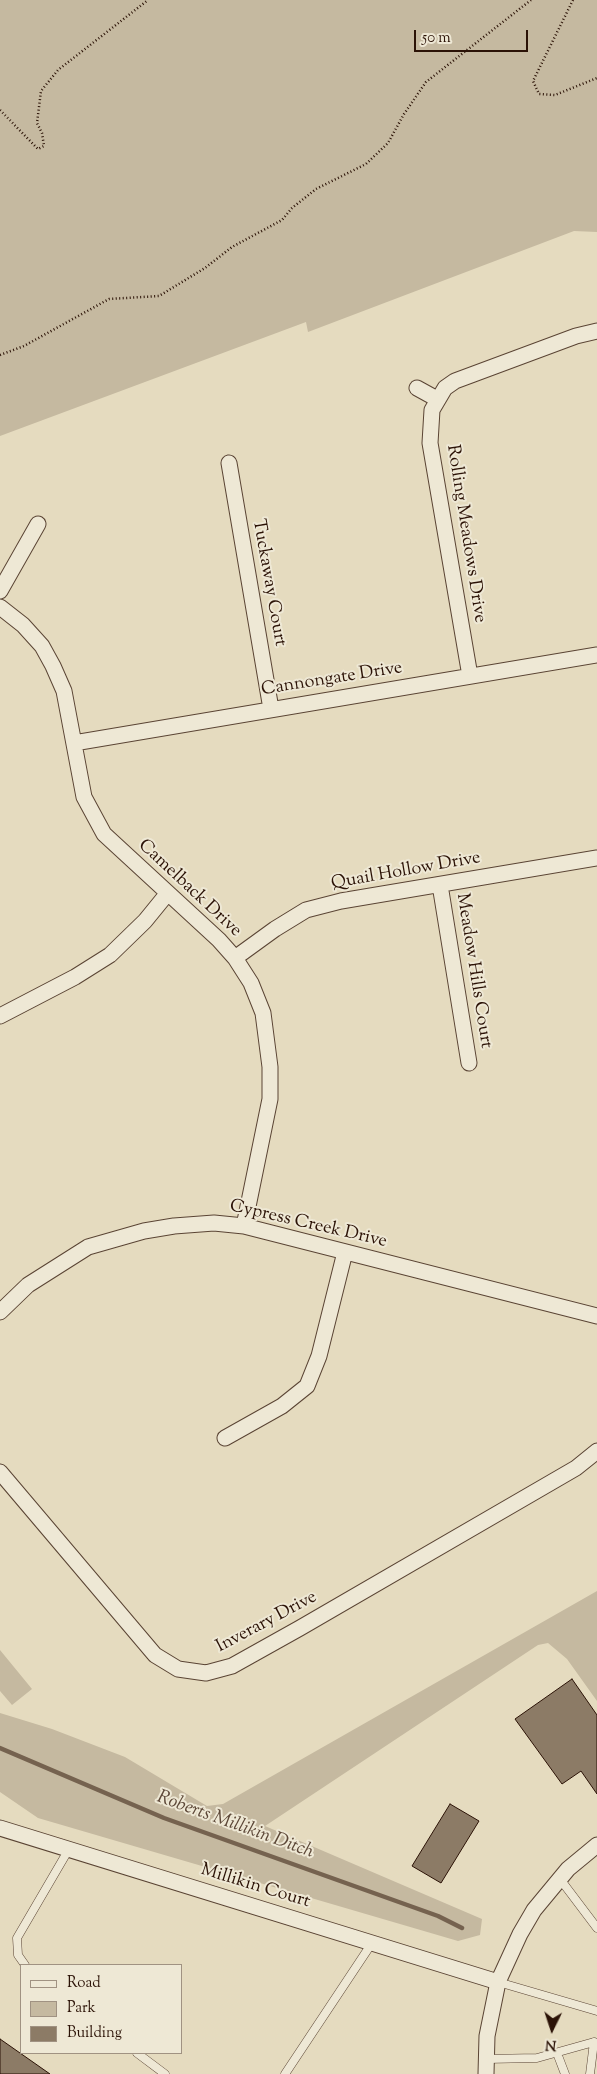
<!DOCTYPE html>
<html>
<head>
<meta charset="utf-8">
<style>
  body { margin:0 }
  #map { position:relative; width:597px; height:2074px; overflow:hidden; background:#e5dbbf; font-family:"Sorts Mill Goudy",serif }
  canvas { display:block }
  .legend { position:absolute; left:20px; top:1964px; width:162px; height:90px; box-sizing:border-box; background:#eee8d5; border:1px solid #a09282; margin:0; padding:6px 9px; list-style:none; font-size:15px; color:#2b1206 }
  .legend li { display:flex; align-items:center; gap:10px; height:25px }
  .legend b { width:25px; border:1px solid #a09282 }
  .north { position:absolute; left:527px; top:2004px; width:50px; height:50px; -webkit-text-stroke:4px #eee8d5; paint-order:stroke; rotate:184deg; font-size:14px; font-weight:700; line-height:20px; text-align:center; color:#2b1206 }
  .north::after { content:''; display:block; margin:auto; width:18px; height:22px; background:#2b1206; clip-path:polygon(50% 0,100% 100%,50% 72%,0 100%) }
  .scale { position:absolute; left:414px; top:30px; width:114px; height:22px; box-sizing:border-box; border:2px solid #2b1206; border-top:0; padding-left:6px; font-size:15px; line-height:18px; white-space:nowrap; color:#2b1206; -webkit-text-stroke:4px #eee8d5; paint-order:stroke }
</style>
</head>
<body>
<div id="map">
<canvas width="597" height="2074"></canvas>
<ul class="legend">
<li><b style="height:6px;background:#eee8d5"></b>Road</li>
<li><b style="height:14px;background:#c5b9a0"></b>Park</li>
<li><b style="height:14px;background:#8c7b66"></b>Building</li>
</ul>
<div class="north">N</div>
<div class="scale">50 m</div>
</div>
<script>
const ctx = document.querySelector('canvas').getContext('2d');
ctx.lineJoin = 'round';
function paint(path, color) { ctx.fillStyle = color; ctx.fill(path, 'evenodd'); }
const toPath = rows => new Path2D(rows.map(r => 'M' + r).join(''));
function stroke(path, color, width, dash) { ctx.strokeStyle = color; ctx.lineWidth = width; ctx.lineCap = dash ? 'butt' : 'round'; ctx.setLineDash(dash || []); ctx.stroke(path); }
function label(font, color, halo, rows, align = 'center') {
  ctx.font = font + ' "Sorts Mill Goudy",serif'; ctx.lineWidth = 4; ctx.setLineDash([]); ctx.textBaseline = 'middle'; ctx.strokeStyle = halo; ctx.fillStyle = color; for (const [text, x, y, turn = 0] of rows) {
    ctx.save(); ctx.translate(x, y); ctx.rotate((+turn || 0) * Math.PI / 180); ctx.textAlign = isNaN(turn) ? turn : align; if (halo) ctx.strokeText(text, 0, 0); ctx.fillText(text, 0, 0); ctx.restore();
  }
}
const green = toPath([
  [0,0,597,0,597,232,574,231,308,332,306,322,0,436],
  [597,1591,597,1701,567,1659,548,1643,538,1645,265,1826,482,1919,480,1935,458,1941,38,1818,0,1792,0,1713,52,1729,125,1757,207,1806,223,1804],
  [0,1650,32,1689,12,1705,0,1691]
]);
const stream = toPath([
  [0,1748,164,1818,438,1916,462,1928]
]);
const building = toPath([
  [572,1679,597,1715,597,1794,581,1771,562,1784,515,1719,572,1679],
  [450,1804,479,1821,441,1883,412,1866,450,1804],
  [0,2039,50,2074,0,2074,0,2039]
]);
const path = toPath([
  [573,0,533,81,539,94,555,95,597,78],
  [0,110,38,149,44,146,42,133,37,123,41,91,58,70,148,0],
  [0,355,24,346,109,299,159,296,205,268,232,247,282,220,292,208,316,189,366,164,388,143,404,114,426,82,531,0]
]);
const service = toPath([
  [560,1879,597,1928],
  [25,1965,18,1955,17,1938,69,1849],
  [498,1982,597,2011],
  [137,2053,165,2074],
  [557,2053,565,2074],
  [486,2059,537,2058,594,2042,597,2043],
  [285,2074,372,1943],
  [590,2074,594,2042]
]);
const minor = toPath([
  [417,388,437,399],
  [229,463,271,709],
  [0,591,38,524],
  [0,607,23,625,42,646,53,666,64,691,84,797,104,834,219,940,235,958,251,983,263,1013,270,1067,270,1099,244,1226],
  [470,676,430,443,432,410,445,388,455,381,576,336,597,331],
  [74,743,597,655],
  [440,885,469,1063],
  [235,958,275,929,306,910,341,901,597,858],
  [0,1016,75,977,110,955,145,921,167,894],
  [0,1312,28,1285,88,1247,144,1231,174,1226,214,1223,244,1226,597,1316],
  [225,1438,282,1406,307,1386,319,1356,345,1252],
  [0,1472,155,1655,178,1669,206,1673,232,1666,300,1628,576,1468,597,1451],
  [0,1828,498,1982],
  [486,2074,487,2036,498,1982,520,1934,534,1910,568,1869,597,1845]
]);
const streetNames = [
  ["Rolling Meadows Drive",465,534,81],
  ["Tuckaway Court",268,583,80],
  ["Cannongate Drive",332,680,-9],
  ["Quail Hollow Drive",406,872,-10],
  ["Camelback Drive",189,889,43],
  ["Meadow Hills Court",473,971,81],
  ["Cypress Creek Drive",308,1225,13],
  ["Inverary Drive",267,1623,-28],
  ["Millikin Court",255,1887,17]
];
const waterNames = [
  ["Roberts Millikin Ditch",235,1826,20]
];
paint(green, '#c5b9a0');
stroke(stream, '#75624f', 4.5);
paint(building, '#8c7b66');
stroke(building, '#2b1206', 1);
stroke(service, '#5a4434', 9);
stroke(minor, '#5a4434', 17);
stroke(path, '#2b1206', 2.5, [1, 2.5]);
stroke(service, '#eee8d5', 8);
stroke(minor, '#eee8d5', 15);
label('18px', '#2b1206', '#eee8d5', streetNames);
label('italic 19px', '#5c4737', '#eee8d5', waterNames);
</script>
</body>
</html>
